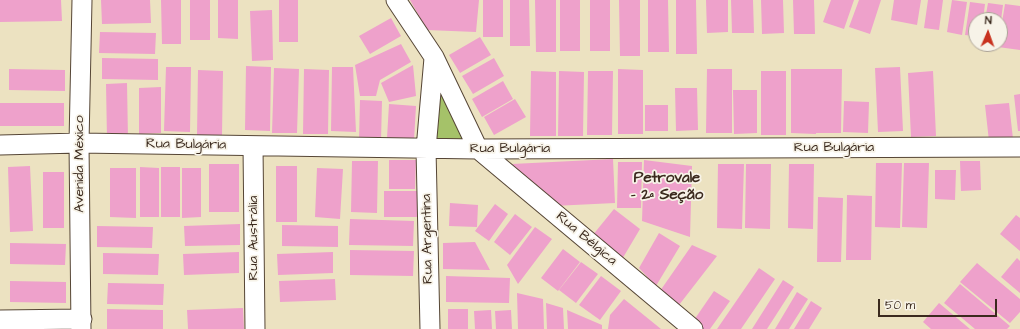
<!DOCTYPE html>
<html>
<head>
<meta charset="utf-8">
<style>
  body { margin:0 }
  #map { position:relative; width:1020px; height:329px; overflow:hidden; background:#ece2c1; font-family:"Architects Daughter",sans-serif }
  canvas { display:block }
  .north { position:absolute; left:968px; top:12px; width:40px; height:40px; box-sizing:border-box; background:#f7f3e8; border:1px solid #aca397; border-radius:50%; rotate:2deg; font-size:11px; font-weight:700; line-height:16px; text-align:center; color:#3b2a1e }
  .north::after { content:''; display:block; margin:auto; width:14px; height:18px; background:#c8321e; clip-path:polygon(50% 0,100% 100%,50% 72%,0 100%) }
  .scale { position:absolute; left:878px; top:299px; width:119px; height:18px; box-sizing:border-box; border:2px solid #3b2a1e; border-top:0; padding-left:5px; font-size:12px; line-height:14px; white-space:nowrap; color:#3b2a1e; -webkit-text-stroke:3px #f7f3e8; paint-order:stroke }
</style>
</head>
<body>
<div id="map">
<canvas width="1020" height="329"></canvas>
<div class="north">N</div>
<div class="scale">50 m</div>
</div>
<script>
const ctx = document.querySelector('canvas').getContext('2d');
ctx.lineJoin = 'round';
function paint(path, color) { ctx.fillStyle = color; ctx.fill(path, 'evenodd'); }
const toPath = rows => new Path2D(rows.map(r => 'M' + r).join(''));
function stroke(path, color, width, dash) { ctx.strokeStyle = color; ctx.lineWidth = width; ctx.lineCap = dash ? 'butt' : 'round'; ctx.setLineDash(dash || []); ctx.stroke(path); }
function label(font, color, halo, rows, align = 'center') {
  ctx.font = font + ' "Architects Daughter",sans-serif'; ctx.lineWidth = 3.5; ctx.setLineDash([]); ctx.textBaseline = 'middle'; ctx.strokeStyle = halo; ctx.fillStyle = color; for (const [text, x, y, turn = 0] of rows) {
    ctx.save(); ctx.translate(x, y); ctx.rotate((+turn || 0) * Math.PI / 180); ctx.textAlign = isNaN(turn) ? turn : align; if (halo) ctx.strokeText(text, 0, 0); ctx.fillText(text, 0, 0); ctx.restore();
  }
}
const green = toPath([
  [436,74,468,141,437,140]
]);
const building = toPath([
  [0,0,61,0,62,21,0,22],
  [101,0,150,0,151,23,102,24],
  [161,0,181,0,181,44,162,44],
  [190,0,210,0,210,40,190,40],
  [218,0,238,0,238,39,218,38],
  [279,0,298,0,298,42,279,42],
  [410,0,479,0,476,32,427,30],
  [483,0,503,0,503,37,483,37],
  [510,0,529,0,530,46,510,46],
  [535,0,556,0,556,52,536,52],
  [560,0,580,0,580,51,560,51],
  [590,0,610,0,610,51,590,51],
  [619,0,640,0,640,56,620,56],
  [648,0,668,0,669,52,648,52],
  [676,0,696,0,697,54,676,54],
  [706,0,728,0,728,32,707,33],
  [731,0,753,0,754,33,732,33],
  [761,0,783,0,784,33,762,34],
  [793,0,814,0,815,34,794,34],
  [831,0,854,0,844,29,823,22],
  [859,0,881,0,870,34,849,27],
  [894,0,921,0,917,25,891,20],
  [928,0,943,0,939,30,924,28],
  [952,0,967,2,962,35,947,32],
  [970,2,985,4,983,20,976,20,976,36,965,35],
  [988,3,1003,5,1001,20,985,20],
  [1005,4,1020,6,1020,50,998,47],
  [272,10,273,60,252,61,250,11],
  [391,18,401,36,370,54,359,36],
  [100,32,156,33,155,54,99,53],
  [480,37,491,55,460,73,449,55],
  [401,44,411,62,380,80,376,96,360,96,355,65],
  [102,58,158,59,158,80,102,79],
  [494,58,504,76,473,94,462,76],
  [413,65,416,96,389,102,381,83],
  [246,66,271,67,270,131,245,130],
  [166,67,191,67,190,132,164,131],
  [332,67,353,67,356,132,331,131],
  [900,67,903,131,878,132,875,68],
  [274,68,299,69,297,133,272,133],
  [9,69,65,70,65,91,9,90],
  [304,69,329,70,328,134,303,134],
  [618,69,643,70,643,134,618,134],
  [707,69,732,69,732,133,706,133],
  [791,69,842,69,841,133,816,133,816,87,816,134,791,133],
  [198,70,223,71,222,135,197,135],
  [531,71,556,72,556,136,530,136],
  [559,71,584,72,583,136,558,136],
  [588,71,613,71,612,135,587,135],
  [761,71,786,71,786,135,761,135],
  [933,71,936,136,911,137,908,73],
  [503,81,513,99,482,117,472,99],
  [127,83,128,139,107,139,106,84],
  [161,87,161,133,139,134,139,88],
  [675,88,697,88,698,130,676,131],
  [733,90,757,90,757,133,734,134],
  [1020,94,1020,131,1018,131,1014,95],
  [515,99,526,117,494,135,484,117],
  [360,100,382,101,381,141,359,141],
  [844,101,869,102,868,133,843,132],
  [0,103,64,103,64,126,0,126],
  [1009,103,1013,139,989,141,985,105],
  [389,104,416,106,414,140,387,138],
  [645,105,668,105,668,131,645,131],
  [613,159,615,203,553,206,512,164],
  [389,160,416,160,415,189,389,189],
  [644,160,692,166,690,237,642,221],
  [352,161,378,161,377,213,351,212],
  [960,161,980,161,981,190,961,191],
  [618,162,642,162,641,208,617,208],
  [876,163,902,163,900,228,875,227],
  [904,163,929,163,927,228,902,227],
  [209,164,239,164,239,212,209,212],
  [718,164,744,164,742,229,717,228],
  [746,164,771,164,770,229,745,228],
  [789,164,814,164,813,229,788,228],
  [30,166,33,231,10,232,8,167],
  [276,166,297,166,297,222,276,222],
  [140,167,159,168,159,217,140,217],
  [161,167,180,167,180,217,161,217],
  [110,168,136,168,136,218,110,217],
  [182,168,201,168,201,217,182,218],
  [317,168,343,169,340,219,315,217],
  [935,170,956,170,955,200,935,199],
  [43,172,64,172,64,228,43,228],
  [384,191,423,191,423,217,384,217],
  [847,195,872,196,871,260,846,260],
  [818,197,843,198,841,262,817,262],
  [450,203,478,205,477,227,449,226],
  [495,204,508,214,489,241,475,231],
  [614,209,640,229,621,261,592,236],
  [515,214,532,227,510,255,494,242],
  [1016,215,1020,218,1020,251,1000,234],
  [350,219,414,221,413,246,349,245],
  [240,224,240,245,185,246,184,226],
  [282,225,338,226,338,247,282,246],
  [97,226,153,227,152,248,97,247],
  [535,227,552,239,518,284,507,265],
  [659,233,680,246,656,286,639,268],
  [475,242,490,270,443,269,443,243],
  [10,243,66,244,65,265,10,264],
  [692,245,717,256,679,305,660,291],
  [563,249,580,262,558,291,541,278],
  [350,250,414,251,413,276,350,275],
  [239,252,239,273,184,275,183,254],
  [333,252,333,273,278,275,277,254],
  [103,253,159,254,158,275,103,274],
  [1017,258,1020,261,1020,293,1001,277],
  [581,262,598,274,576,303,559,290],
  [977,263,1020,299,1020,312,1010,323,960,282],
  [759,268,775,279,741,329,717,329],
  [446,276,510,278,509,303,446,302],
  [601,276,621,291,600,320,579,305],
  [335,279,336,300,280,302,279,281],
  [783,280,794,287,767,329,752,329],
  [10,281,66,282,66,303,10,302],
  [108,283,164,284,163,305,107,304],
  [960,284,1010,326,1007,329,975,329,944,303],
  [714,291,730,301,710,329,702,329,692,323],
  [797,292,808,299,789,329,775,329],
  [517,293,543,299,544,329,518,329],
  [624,299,661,329,608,329,610,315],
  [811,301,822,308,809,329,794,329],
  [546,303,563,308,564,329,547,329],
  [939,303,970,329,931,329,923,322],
  [243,308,244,329,188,329,187,310],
  [107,309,163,310,163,329,107,329],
  [448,309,468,309,468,329,448,329],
  [491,310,492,329,475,329,474,311],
  [511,310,512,329,496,329,495,311],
  [567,310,602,325,602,329,568,329]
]);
const minor = toPath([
  [396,0,434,57,478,149,693,329],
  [0,145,79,143,478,149,1020,147],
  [253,146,255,329],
  [0,320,82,319],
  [81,329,79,143,82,0],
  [430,329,426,149,434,58]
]);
const streetNames = [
  ["Rua Bulgária",186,145,1],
  ["Rua Bulgária",834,148],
  ["Rua Bulgária",510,149],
  ["Avenida México",80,164,-90],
  ["Rua Austrália",254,238,-90],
  ["Rua Argentina",428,239,-91],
  ["Rua Bélgica",586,239,40]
];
const neighbourhoodNames = [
  ["Petrovale",667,179],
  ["- 2ª Seção",667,196]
];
paint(green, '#a5c269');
paint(building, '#eea1cb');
stroke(minor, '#564636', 21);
stroke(minor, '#fff', 19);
label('14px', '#3b2a1e', '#f7f3e8', streetNames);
label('bold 15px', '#3b2a1e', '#f7f3e8', neighbourhoodNames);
</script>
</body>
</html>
